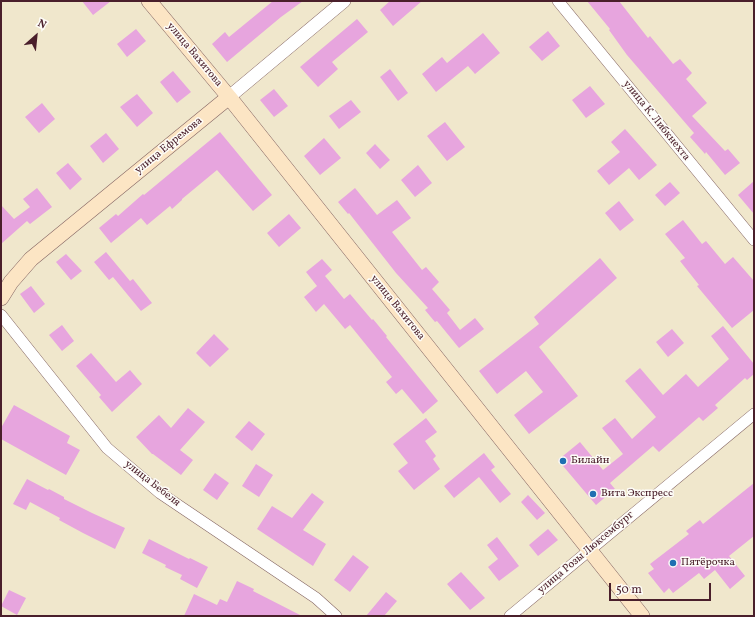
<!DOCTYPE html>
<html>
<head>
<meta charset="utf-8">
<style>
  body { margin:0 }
  #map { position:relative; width:755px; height:617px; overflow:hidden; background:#f0e7cc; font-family:Vollkorn,serif }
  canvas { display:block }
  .frame { position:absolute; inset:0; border:2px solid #4a1f2b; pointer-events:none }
  .north { position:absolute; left:16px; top:16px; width:40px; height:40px; -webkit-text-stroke:3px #fdfcf7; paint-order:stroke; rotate:27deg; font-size:11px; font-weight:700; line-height:16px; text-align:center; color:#4a1f2b }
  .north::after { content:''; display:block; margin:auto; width:14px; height:18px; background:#4a1f2b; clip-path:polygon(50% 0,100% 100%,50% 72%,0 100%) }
  .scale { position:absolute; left:609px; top:583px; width:102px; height:18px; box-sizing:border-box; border:2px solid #4a1f2b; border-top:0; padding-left:5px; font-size:12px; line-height:14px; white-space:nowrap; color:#4a1f2b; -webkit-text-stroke:3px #fdfcf7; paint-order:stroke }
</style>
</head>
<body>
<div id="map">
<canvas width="755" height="617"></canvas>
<div class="frame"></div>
<div class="north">N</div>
<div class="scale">50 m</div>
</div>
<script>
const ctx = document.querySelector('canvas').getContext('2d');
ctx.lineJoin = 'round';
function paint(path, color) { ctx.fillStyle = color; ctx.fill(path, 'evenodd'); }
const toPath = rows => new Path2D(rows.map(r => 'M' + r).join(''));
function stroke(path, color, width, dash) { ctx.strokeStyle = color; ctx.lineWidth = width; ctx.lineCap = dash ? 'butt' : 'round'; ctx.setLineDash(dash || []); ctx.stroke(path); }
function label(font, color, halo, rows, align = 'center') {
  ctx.font = font + ' Vollkorn,serif'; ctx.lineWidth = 3; ctx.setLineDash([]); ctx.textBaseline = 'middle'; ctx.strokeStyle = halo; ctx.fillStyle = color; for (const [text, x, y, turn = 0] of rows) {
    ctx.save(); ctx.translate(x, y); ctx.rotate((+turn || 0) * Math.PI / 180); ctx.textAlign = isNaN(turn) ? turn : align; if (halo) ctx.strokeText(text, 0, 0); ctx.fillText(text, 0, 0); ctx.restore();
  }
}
const building = toPath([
  [82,1,111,1,93,15],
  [273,1,303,1,281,17,227,62,212,44,225,32,229,37],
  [390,1,422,1,393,26,380,10],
  [587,1,619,1,648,38,650,36,673,64,680,59,692,73,686,79,707,103,692,116,725,151,728,149,740,163,725,175,706,152,705,154,690,137,694,133,627,55,609,30,610,29],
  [357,19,368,32,332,62,338,69,318,87,300,67],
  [136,29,146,41,127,57,117,44],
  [548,31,560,46,542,61,529,47],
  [483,33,500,53,475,74,468,66,436,92,422,74,442,57,447,63],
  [390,69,408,93,398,101,380,77],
  [173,71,191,92,177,103,160,82],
  [590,86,605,104,586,118,572,100],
  [274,89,288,106,274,117,260,100],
  [137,94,153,113,137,127,120,107],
  [351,100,361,112,339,129,329,116],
  [42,103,55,119,39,133,25,117],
  [445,122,465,147,447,161,427,136],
  [625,129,657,165,639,180,629,168,609,185,597,171,620,152,611,142],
  [220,132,272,195,253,211,217,170,182,199,182,200,172,209,170,206,147,225,141,218,111,243,99,228,116,214,118,216,143,194,144,195],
  [106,133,119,149,103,163,90,146],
  [324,138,341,158,320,175,304,156],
  [375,144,390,160,380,169,366,153],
  [68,163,82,179,70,190,56,173],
  [418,165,432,183,415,197,401,180],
  [754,181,754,214,738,195],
  [670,182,680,193,665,206,655,195],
  [37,188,52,207,30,224,27,221,1,244,1,205,14,219,30,207,23,199],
  [355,188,377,215,397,200,411,218,392,232,422,270,426,267,439,282,432,289,450,310,447,313,460,330,475,318,484,329,459,348,437,321,435,322,425,310,428,308,396,273,349,213,348,214,338,202],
  [619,201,634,220,620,231,605,213],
  [289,214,301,228,279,247,267,233],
  [683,220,702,244,706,241,725,264,733,257,754,281,754,310,732,328,697,286,699,285,680,261,685,258,665,234],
  [106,252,130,281,133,279,152,303,141,311,113,277,109,280,94,262],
  [66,254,82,271,71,280,56,262],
  [600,258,617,278,539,347,578,396,529,434,514,415,543,392,526,371,497,394,479,371,539,324,534,317],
  [322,259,332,270,325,276,344,299,350,294,372,320,373,319,387,336,386,337,438,401,423,414,402,389,396,394,386,382,392,377,350,325,345,329,324,304,316,312,304,297,317,286,306,272],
  [31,286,45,304,34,313,20,294],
  [62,325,74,341,62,351,49,335],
  [723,326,754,364,754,374,747,380,745,378,715,405,718,408,703,421,699,417,659,452,653,446,610,483,615,489,596,505,558,460,580,442,603,470,623,454,602,428,615,418,632,439,656,417,625,381,640,368,663,395,686,374,698,387,729,359,711,336],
  [672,329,684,343,668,357,656,342],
  [214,334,229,349,210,367,196,353],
  [91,353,116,382,130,370,142,384,112,412,99,397,101,395,76,366],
  [14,405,70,436,67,443,80,450,66,475,1,439,1,428],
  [188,408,205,422,180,450,193,460,181,475,153,454,152,454,136,437,159,415,171,428],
  [426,418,437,432,425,441,436,456,433,459,440,469,414,490,398,471,408,463,393,444],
  [249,421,265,434,252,451,235,437],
  [484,453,495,467,491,470,511,494,500,503,479,477,454,498,444,486],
  [256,464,273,475,259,497,242,486],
  [215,473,229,483,217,500,203,490],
  [27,479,48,490,49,489,64,497,64,499,92,513,125,528,115,549,83,533,59,520,60,518,30,502,26,510,13,504],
  [754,483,754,536,729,556,745,576,730,589,715,570,704,579,699,573,673,593,669,588,664,593,648,573,654,569,650,564,689,534,686,531,700,520,703,524],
  [312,493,324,502,303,530,326,544,313,566,257,529,272,506,292,518],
  [528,495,545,513,537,520,521,502],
  [548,529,558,540,538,556,529,545],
  [497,537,519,566,499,581,488,567,498,559,487,545],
  [149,539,189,559,190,558,208,567,197,588,180,579,182,575,165,567,166,565,142,553],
  [353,555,369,567,350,592,334,580],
  [461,572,485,598,470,610,447,584],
  [237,581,254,589,253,591,302,616,184,616,194,594,217,605,220,599,227,602],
  [9,590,26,598,17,615,1,606],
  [386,592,397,601,384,616,366,616]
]);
const minor = toPath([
  [558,1,754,240],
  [1,315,107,448,160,493,316,598,336,616],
  [510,616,754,414]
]);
const tertiary = toPath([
  [229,97,344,1]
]);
const secondary = toPath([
  [149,1,229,97,642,616],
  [1,298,11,282,31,259,229,97]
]);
const markers = [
  [563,461,4,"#1f6fb2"],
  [593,494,4,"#1f6fb2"],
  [673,563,4,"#1f6fb2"]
];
const streetNames = [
  ["улица Вахитова",194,55,50],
  ["улица К. Либкнехта",656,121,51],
  ["улица Ефремова",169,146,-39],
  ["улица Вахитова",397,308,51],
  ["улица Бебеля",152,484,38],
  ["улица Розы Люксембург",586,553,-40]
];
const poiNames = [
  ["Билайн",571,461],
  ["Вита Экспресс",601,494],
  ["Пятёрочка",681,563]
];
paint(building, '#e7a5de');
stroke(minor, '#846563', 12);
stroke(tertiary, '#846563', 14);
stroke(secondary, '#846563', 16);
stroke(minor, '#fff', 11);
stroke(tertiary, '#fff', 13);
stroke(secondary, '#fce5c4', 15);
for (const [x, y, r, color] of markers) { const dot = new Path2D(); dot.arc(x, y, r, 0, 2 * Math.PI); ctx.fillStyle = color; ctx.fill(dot); stroke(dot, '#fdfcf7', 1.5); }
label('11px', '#4a1f2b', '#fdfcf7', streetNames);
label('11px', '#4a1f2b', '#fdfcf7', poiNames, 'left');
</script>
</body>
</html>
